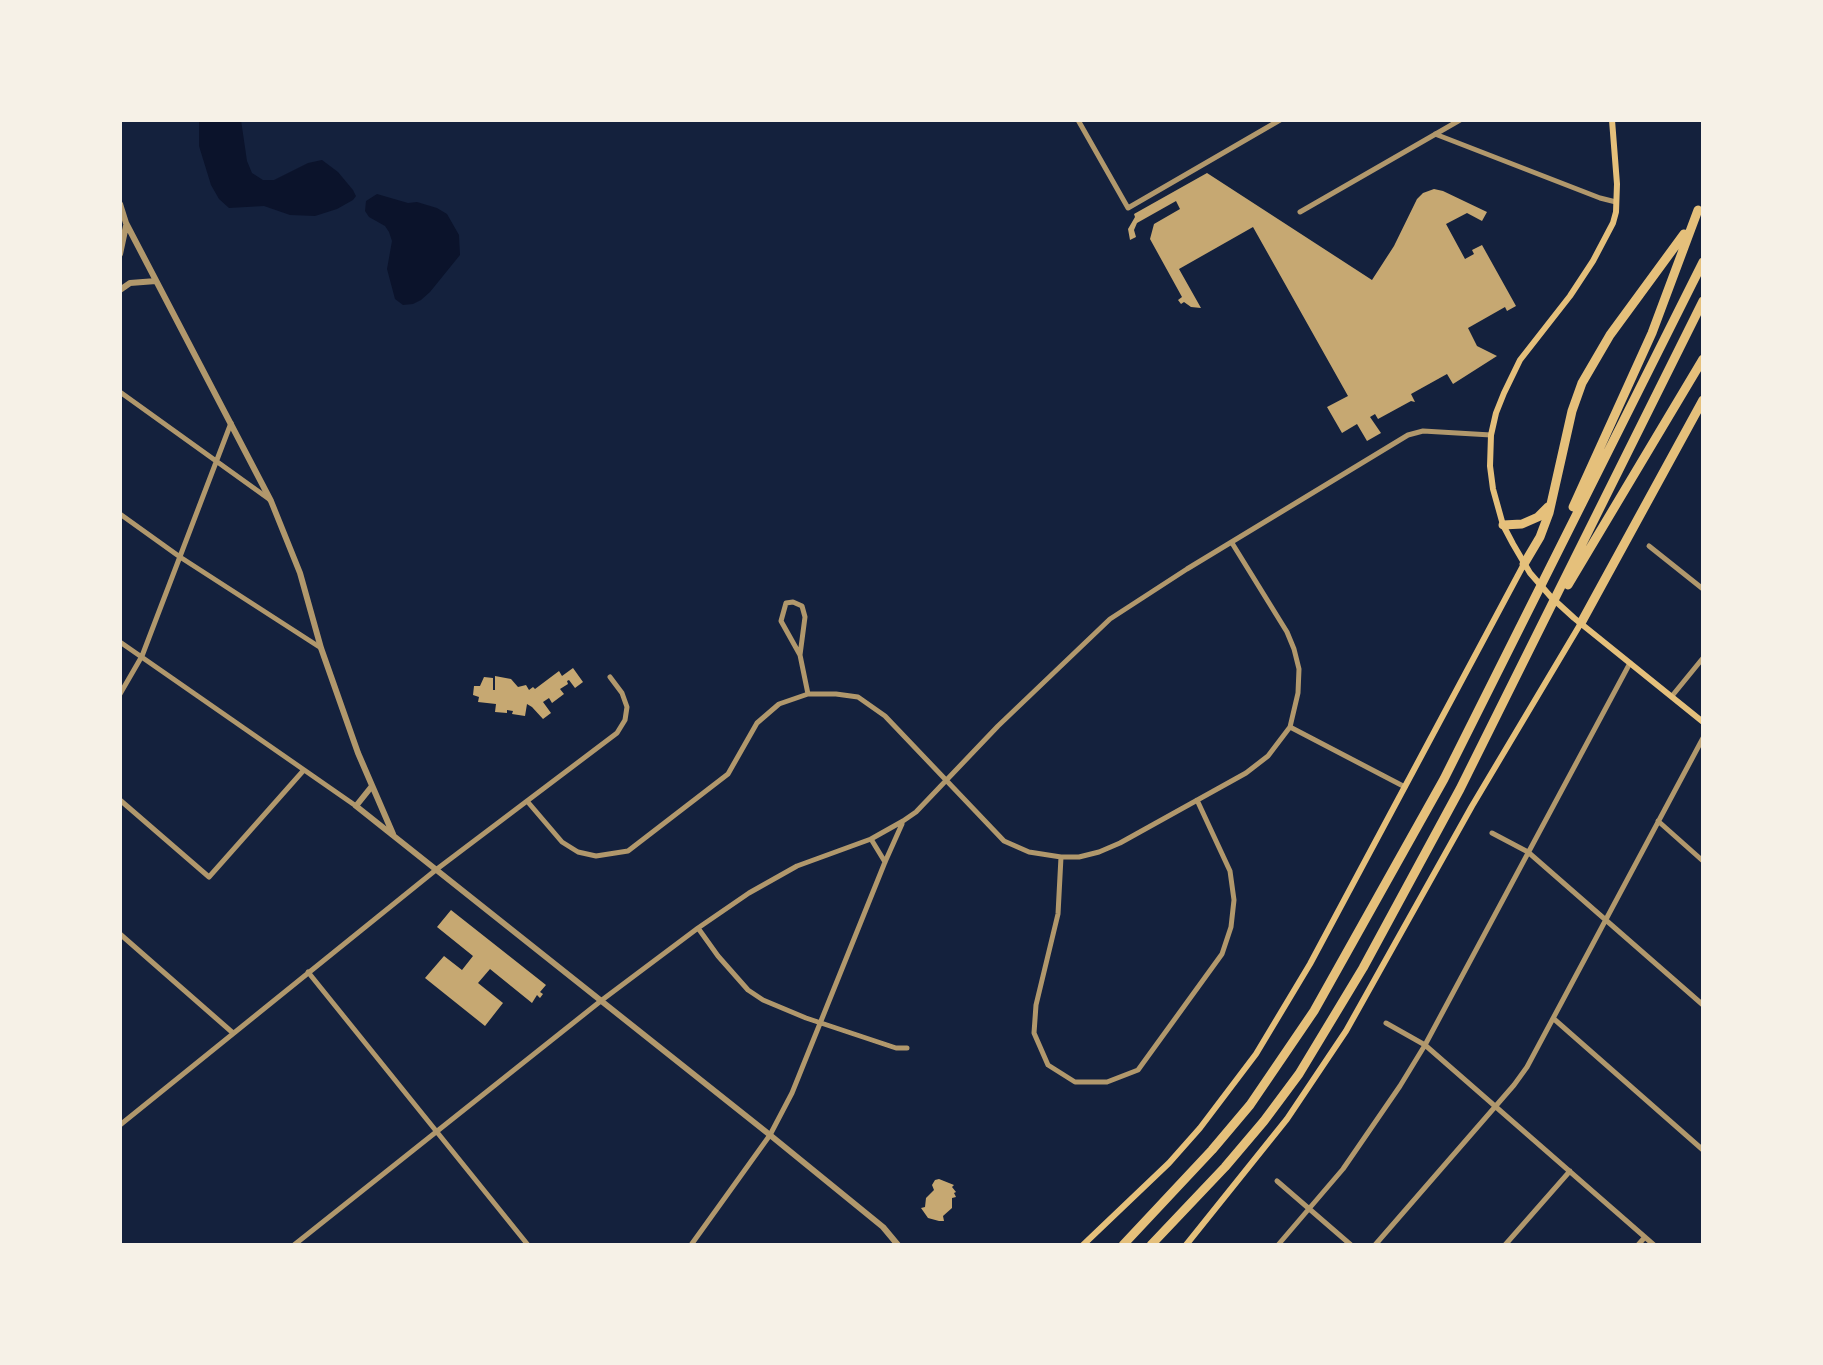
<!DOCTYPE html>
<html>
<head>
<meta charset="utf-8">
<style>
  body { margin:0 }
  #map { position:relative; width:1823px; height:1365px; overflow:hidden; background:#14213d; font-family:"Work Sans",sans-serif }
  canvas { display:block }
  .frame { position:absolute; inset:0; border:122px solid #f6f1e7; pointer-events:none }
</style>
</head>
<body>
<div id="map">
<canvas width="1823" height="1365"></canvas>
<div class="frame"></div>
</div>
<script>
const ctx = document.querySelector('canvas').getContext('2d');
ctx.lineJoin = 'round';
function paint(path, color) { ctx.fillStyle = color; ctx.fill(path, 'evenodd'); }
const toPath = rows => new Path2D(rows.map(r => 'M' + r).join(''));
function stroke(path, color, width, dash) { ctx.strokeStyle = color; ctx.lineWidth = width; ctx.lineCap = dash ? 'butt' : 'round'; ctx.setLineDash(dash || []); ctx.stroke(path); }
const water = toPath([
  [199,120,241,120,247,161,252,173,263,180,274,180,308,163,322,160,338,172,353,190,356,196,353,200,337,209,315,216,290,215,264,206,229,208,219,199,211,185,199,146],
  [377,194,408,203,417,202,437,208,447,214,459,235,460,255,430,292,421,300,413,304,403,305,395,299,387,269,392,241,389,232,385,226,369,217,365,211,366,201]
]);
const building = toPath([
  [1207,173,1372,280,1394,246,1417,199,1423,193,1434,189,1443,191,1487,212,1482,221,1467,213,1446,224,1465,259,1474,254,1472,250,1482,245,1516,306,1507,311,1505,307,1468,328,1477,346,1497,356,1453,384,1447,374,1411,394,1415,402,1411,401,1378,419,1375,414,1370,417,1381,433,1367,441,1357,424,1342,433,1327,407,1348,396,1253,227,1179,269,1201,308,1191,307,1184,302,1181,304,1178,300,1182,297,1150,239,1154,224,1180,209,1176,201,1137,223,1134,230,1136,237,1130,240,1128,229,1135,217,1134,214],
  [573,668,583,682,575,688,569,680,567,681,568,684,560,689,564,694,552,703,549,698,543,702,551,713,543,719,532,707,527,704,525,716,512,714,513,711,507,710,507,713,495,712,496,704,478,702,479,697,473,695,474,686,480,686,484,677,493,678,493,690,495,690,495,676,511,679,518,687,526,685,529,690,533,687,535,689,559,671,562,676],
  [451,910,546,985,540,992,543,994,540,998,537,995,532,1003,490,969,478,983,503,1003,485,1026,425,978,444,956,462,970,473,956,437,927],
  [939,1179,954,1185,952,1187,956,1192,954,1193,956,1197,952,1198,952,1208,943,1216,944,1221,939,1221,928,1218,921,1208,925,1207,926,1198,934,1190,932,1185,935,1180]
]);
const minor = toPath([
  [1078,120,1128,208,1280,120],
  [1435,134,1600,198,1616,202],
  [1300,212,1460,120],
  [120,392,269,499],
  [120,514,180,557,321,648],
  [1232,543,1287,632,1294,649,1299,669,1298,693,1290,727,1405,787],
  [1649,546,1703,589],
  [120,642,356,806],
  [800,655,781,621,786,603,793,602,802,606,805,617,800,655,808,694],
  [120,694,142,656,231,423],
  [1672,696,1703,658],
  [120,800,209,877,303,771],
  [527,801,562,842,578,852,596,856,628,851,728,774,757,723,779,704,808,694,836,694,858,697,885,716,1004,841,1029,852,1061,857,1079,857,1099,852,1120,843,1246,773,1268,756,1290,727],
  [1658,821,1703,861],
  [1492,833,1528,852,1703,1005],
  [871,839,885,862],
  [1061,857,1058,914,1036,1005,1034,1033,1048,1065,1075,1082,1107,1082,1138,1070,1222,954,1231,927,1234,900,1230,871,1197,800],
  [698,928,718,956,748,990,763,1000,806,1018,896,1048,907,1048],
  [120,934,233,1033],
  [308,972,528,1245],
  [1554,1019,1703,1150],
  [1386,1023,1425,1045,1654,1245],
  [120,1125,437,869,617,733,625,720,627,707,622,693,610,677],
  [1277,1181,1351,1245],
  [294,1245,602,1000,698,928,749,893,797,866,871,839,903,821,916,812,998,726,1110,619,1187,569,1408,435,1423,431,1491,435],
  [691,1245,770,1135,792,1093,885,862,902,824],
  [1278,1245,1343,1169,1400,1086,1425,1045,1630,663],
  [1375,1245,1514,1085,1527,1067,1703,738],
  [1505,1245,1570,1171],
  [1638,1245,1645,1237]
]);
const tertiary = toPath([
  [120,204,126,223,271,501,300,573,321,648,358,753,393,834],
  [120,254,126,226],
  [120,290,130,283,156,281],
  [372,786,356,806,770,1135,883,1227,898,1245]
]);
const secondary = toPath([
  [1612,120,1617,184,1616,212,1613,223,1593,261,1570,296,1520,360,1504,393,1496,413,1491,435,1490,466,1493,489,1503,525,1513,544,1530,573,1551,597,1574,618,1703,722],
  [1083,1245,1169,1163,1200,1128,1256,1054,1310,964,1524,564],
  [1186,1245,1287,1119,1346,1031,1472,806,1581,623]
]);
const motorway = toPath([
  [1573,507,1652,333,1698,210],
  [1503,525,1522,524,1538,517,1548,507],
  [1524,564,1540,537,1549,513,1572,411,1582,383,1610,335,1684,234],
  [1568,585,1703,359],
  [1581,623,1703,400],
  [1123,1245,1212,1150,1250,1105,1314,1011,1444,779,1703,262],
  [1151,1245,1225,1167,1264,1121,1299,1074,1363,968,1460,789,1703,301]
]);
paint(water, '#0b132b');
paint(building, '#c6a872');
stroke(minor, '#b1986c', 5);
stroke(tertiary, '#b1986c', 6);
stroke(secondary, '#e5c07b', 6);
stroke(motorway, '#e5c07b', 9);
</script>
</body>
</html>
